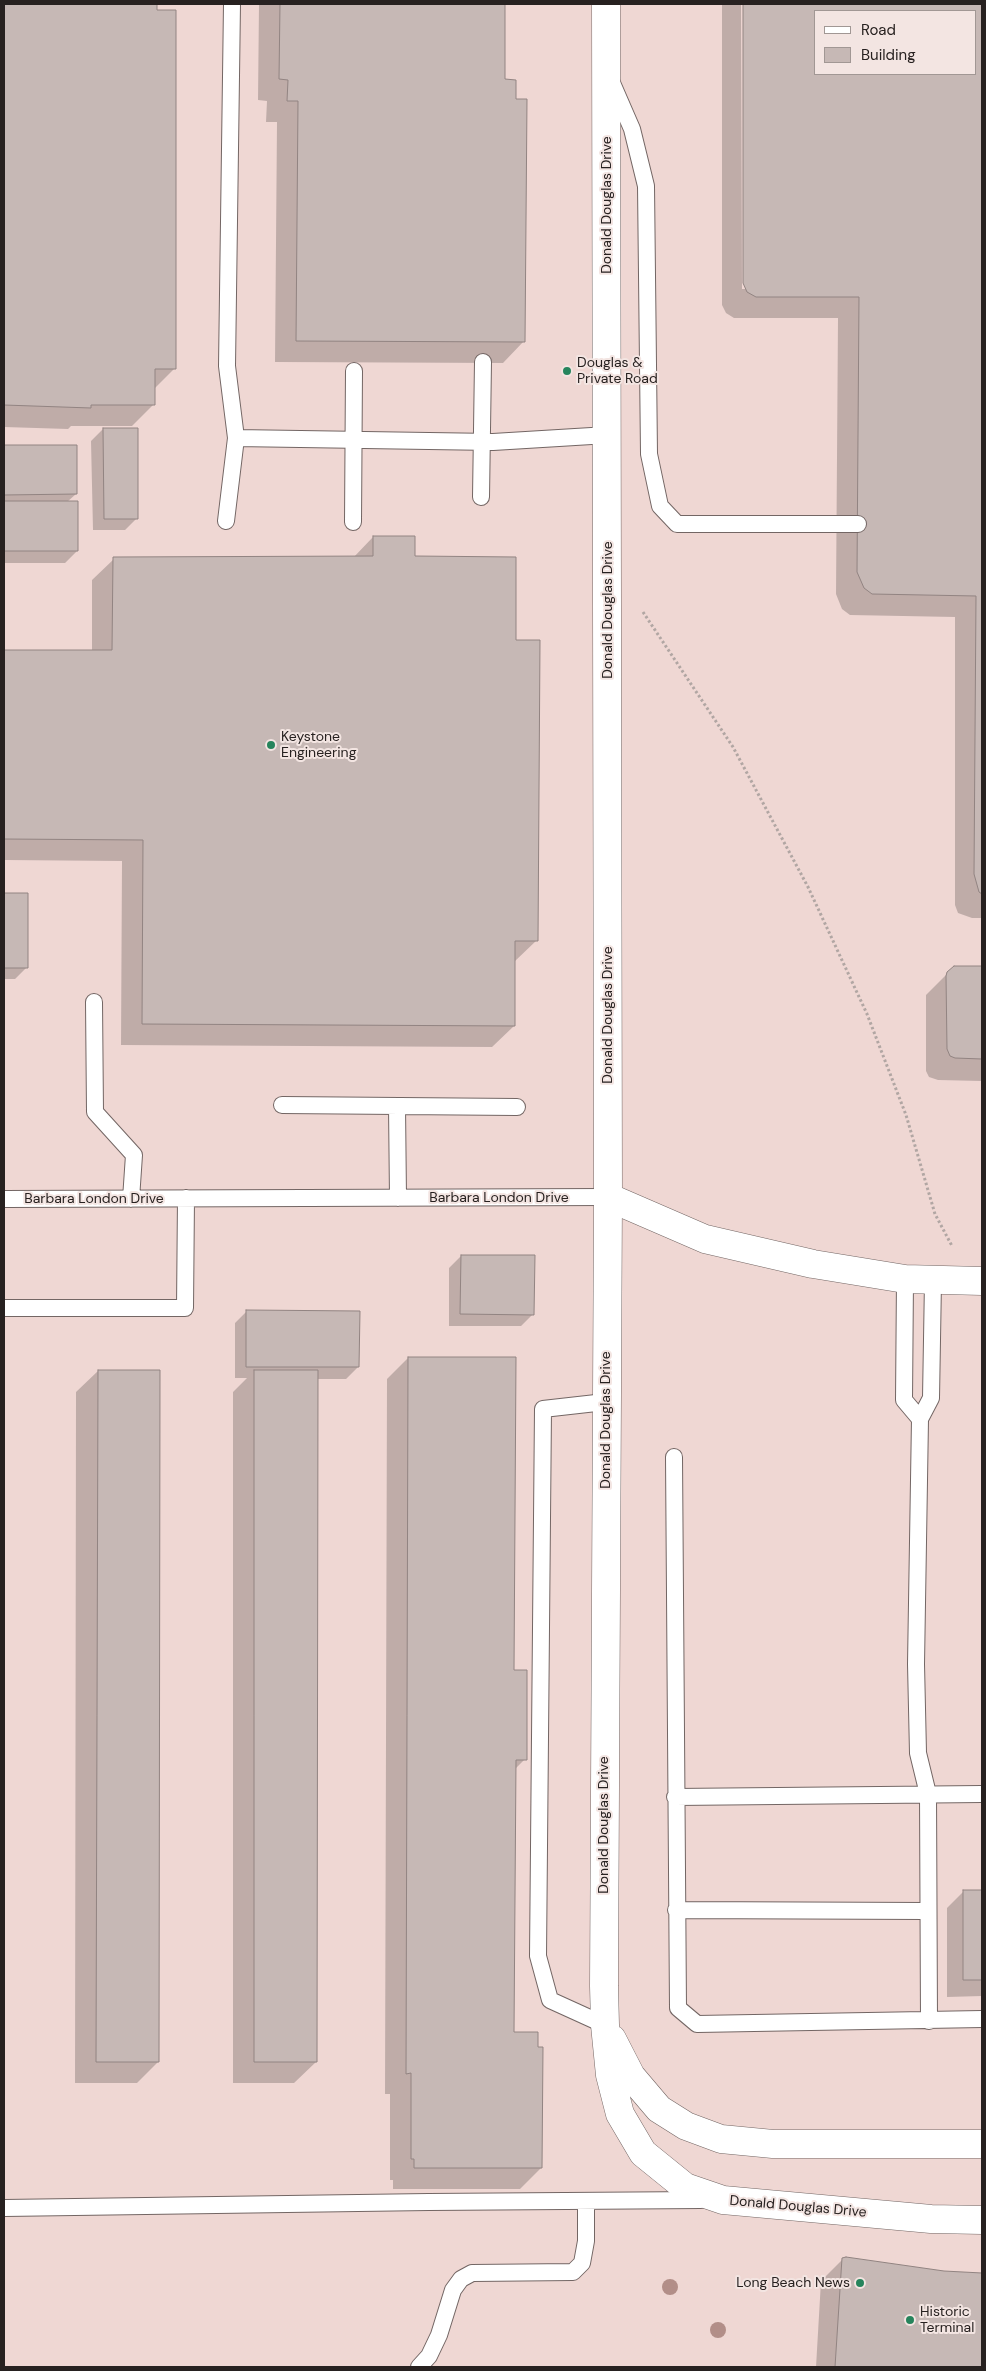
<!DOCTYPE html>
<html>
<head>
<meta charset="utf-8">
<style>
  body { margin:0 }
  #map { position:relative; width:986px; height:2371px; overflow:hidden; background:#f3e5e2; font-family:"DM Sans",sans-serif }
  canvas { display:block }
  .frame { position:absolute; inset:0; border:5px solid #272120; pointer-events:none }
  .legend { position:absolute; left:814px; top:10px; width:162px; height:65px; box-sizing:border-box; background:#f3e5e2; border:1px solid #a19794; margin:0; padding:6px 9px; list-style:none; font-size:15px; color:#272120 }
  .legend li { display:flex; align-items:center; gap:10px; height:25px }
  .legend b { width:25px; border:1px solid #a19794 }
</style>
</head>
<body>
<div id="map">
<canvas width="986" height="2371"></canvas>
<div class="frame"></div>
<ul class="legend">
<li><b style="height:6px;background:#fff"></b>Road</li>
<li><b style="height:14px;background:#c6b8b5"></b>Building</li>
</ul>
</div>
<script>
const ctx = document.querySelector('canvas').getContext('2d');
ctx.lineJoin = 'round';
function paint(path, color) { ctx.fillStyle = color; ctx.fill(path, 'evenodd'); }
const toPath = rows => new Path2D(rows.map(r => 'M' + r).join(''));
function stroke(path, color, width, dash) { ctx.strokeStyle = color; ctx.lineWidth = width; ctx.lineCap = dash ? 'butt' : 'round'; ctx.setLineDash(dash || []); ctx.stroke(path); }
function label(font, color, halo, rows, align = 'center') {
  ctx.font = font + ' "DM Sans",sans-serif'; ctx.lineWidth = 4; ctx.setLineDash([]); ctx.textBaseline = 'middle'; ctx.strokeStyle = halo; ctx.fillStyle = color; for (const [text, x, y, turn = 0] of rows) {
    ctx.save(); ctx.translate(x, y); ctx.rotate((+turn || 0) * Math.PI / 180); ctx.textAlign = isNaN(turn) ? turn : align; if (halo) ctx.strokeText(text, 0, 0); ctx.fillText(text, 0, 0); ctx.restore();
  }
}
const built = toPath([
  [4,4,982,4,982,2367,4,2367],
  [815,11,975,11,975,74,815,74]
]);
const shadow = toPath([
  [4,4,155,4,174,369,154,389,154,404,132,426,71,426,68,429,4,427],
  [259,4,504,4,504,80,524,341,503,363,275,362,277,122,266,122,267,101,258,100],
  [722,4,741,4,742,289,745,289,744,4,982,4,982,918,972,918,958,913,955,905,955,617,850,615,842,609,836,594,838,318,734,318,726,313,722,305],
  [815,11,975,11,975,74,815,74],
  [103,429,137,518,125,530,93,530,91,441],
  [4,446,76,446,76,494,67,502,77,551,65,563,4,563],
  [373,537,414,557,515,641,537,940,514,962,514,1026,492,1047,121,1045,122,861,4,860,4,651,92,651,92,580,114,559,353,558],
  [4,894,27,894,27,967,15,979,4,979],
  [954,967,982,968,982,1081,938,1080,929,1077,926,1071,926,995],
  [461,1256,533,1314,521,1326,449,1326,449,1268],
  [247,1311,358,1367,346,1379,316,1379,316,2062,294,2083,233,2083,233,1392,247,1378,235,1378,235,1323],
  [408,1358,513,1671,525,1759,514,1770,513,2033,541,2168,520,2189,393,2189,393,2180,390,2180,390,2094,385,2094,387,1379],
  [98,1371,158,2062,137,2083,75,2083,76,1392],
  [964,1891,982,1891,982,1996,947,1997,947,1908],
  [843,2259,944,2273,982,2274,982,2367,816,2367,821,2281]
]);
const building = toPath([
  [4,4,157,4,157,10,176,10,176,369,155,369,155,405,91,405,91,408,4,405,4,4],
  [280,4,505,4,505,79,516,80,516,99,527,99,525,342,296,341,298,101,287,101,288,80,279,79,280,4],
  [743,4,982,4,982,894,979,892,974,874,976,596,872,594,864,588,857,572,859,297,756,297,747,292,743,283,743,4],
  [815,11,975,11,975,74,815,74,815,11],
  [103,428,138,428,138,519,104,519,103,428],
  [4,445,77,445,77,494,4,495,4,445],
  [4,501,78,501,78,551,4,551,4,501],
  [373,536,415,536,415,556,516,557,516,640,540,640,538,941,515,941,515,1026,142,1024,143,840,4,839,4,650,112,650,113,557,373,556,373,536],
  [4,893,28,893,28,968,4,968,4,893],
  [954,966,982,966,982,1059,955,1058,950,1056,947,1049,946,976,947,972,954,966],
  [461,1255,535,1255,534,1315,460,1314,461,1255],
  [246,1310,360,1311,359,1367,246,1367,246,1310],
  [408,1357,516,1357,514,1670,527,1670,527,1760,516,1760,514,2032,538,2032,538,2047,543,2047,542,2168,414,2168,414,2159,411,2159,411,2073,406,2074,408,1357],
  [98,1370,160,1370,159,2062,96,2062,98,1370],
  [254,1370,318,1370,317,2062,254,2062,254,1370],
  [963,1890,982,1890,982,1980,963,1980,963,1890],
  [846,2257,944,2271,982,2273,982,2367,835,2367,842,2258,846,2257]
]);
const path = toPath([
  [643,612,733,747,808,887,867,1014,906,1115,935,1214,952,1246]
]);
const lane = toPath([
  [232,4,227,366,236,438,493,442,608,435],
  [612,83,632,129,646,186,649,454,660,506,677,524,858,524],
  [481,497,483,362],
  [226,521,236,438],
  [353,522,354,371],
  [94,1002,95,1112,134,1155,131,1199],
  [282,1105,517,1107],
  [397,1106,398,1198],
  [4,1199,608,1197],
  [905,1279,904,1400,920,1419],
  [4,1308,185,1308,186,1198],
  [674,1457,678,2008,697,2024,982,2019],
  [675,1797,982,1794],
  [676,1910,927,1911],
  [929,2021,928,1794,918,1753,916,1664,920,1419,931,1398,933,1281],
  [605,2025,550,2000,538,1956,543,1409,605,1402],
  [4,2208,429,2202,701,2200],
  [419,2367,429,2356,439,2335,453,2290,461,2279,472,2273,573,2272,582,2263,586,2241,586,2201]
]);
const secondary = toPath([
  [606,4,608,1197,604,1986,605,2025,610,2075,620,2114,643,2153,685,2187,723,2200,931,2219,982,2220],
  [608,1197,705,1239,813,1264,905,1279,982,1281],
  [612,2039,631,2076,659,2109,686,2126,721,2139,773,2144,982,2144]
]);
const trees = [
  [670,2287],
  [718,2330]
];
const markers = [
  [567,371,5,"#26845c"],
  [271,745,5,"#26845c"],
  [860,2283,5,"#26845c"],
  [910,2320,5,"#26845c"]
];
const streetNames = [
  ["Donald Douglas Drive",607,205,-90],
  ["Donald Douglas Drive",608,610,-90],
  ["Donald Douglas Drive",608,1015,-90],
  ["Barbara London Drive",499,1198],
  ["Barbara London Drive",94,1199],
  ["Donald Douglas Drive",606,1420,-90],
  ["Donald Douglas Drive",604,1825,-90],
  ["Donald Douglas Drive",798,2207,5]
];
const poiNames = [
  ["Douglas &",577,363],
  ["Private Road",577,379],
  ["Keystone",281,737],
  ["Engineering",281,753],
  ["Long Beach News",850,2283,"right"],
  ["Historic",920,2312],
  ["Terminal",920,2328]
];
paint(built, '#efd7d3');
paint(shadow, '#0003');
paint(building, '#c6b8b5');
stroke(building, '#928482', 1);
stroke(lane, '#736664', 18);
stroke(secondary, '#736664', 29);
stroke(path, '#b1a6a3', 3, [2.5, 2.5]);
stroke(lane, '#fff', 16);
stroke(secondary, '#fff', 28);
ctx.fillStyle = '#b28e88';
for (const [x, y] of trees) { ctx.beginPath(); ctx.arc(x, y, 8, 0, 2 * Math.PI); ctx.fill(); }
for (const [x, y, r, color] of markers) { const dot = new Path2D(); dot.arc(x, y, r, 0, 2 * Math.PI); ctx.fillStyle = color; ctx.fill(dot); stroke(dot, '#f3e5e2', 2); }
label('14px', '#272120', '#f3e5e2', streetNames);
label('14px', '#272120', '#f3e5e2', poiNames, 'left');
</script>
</body>
</html>
